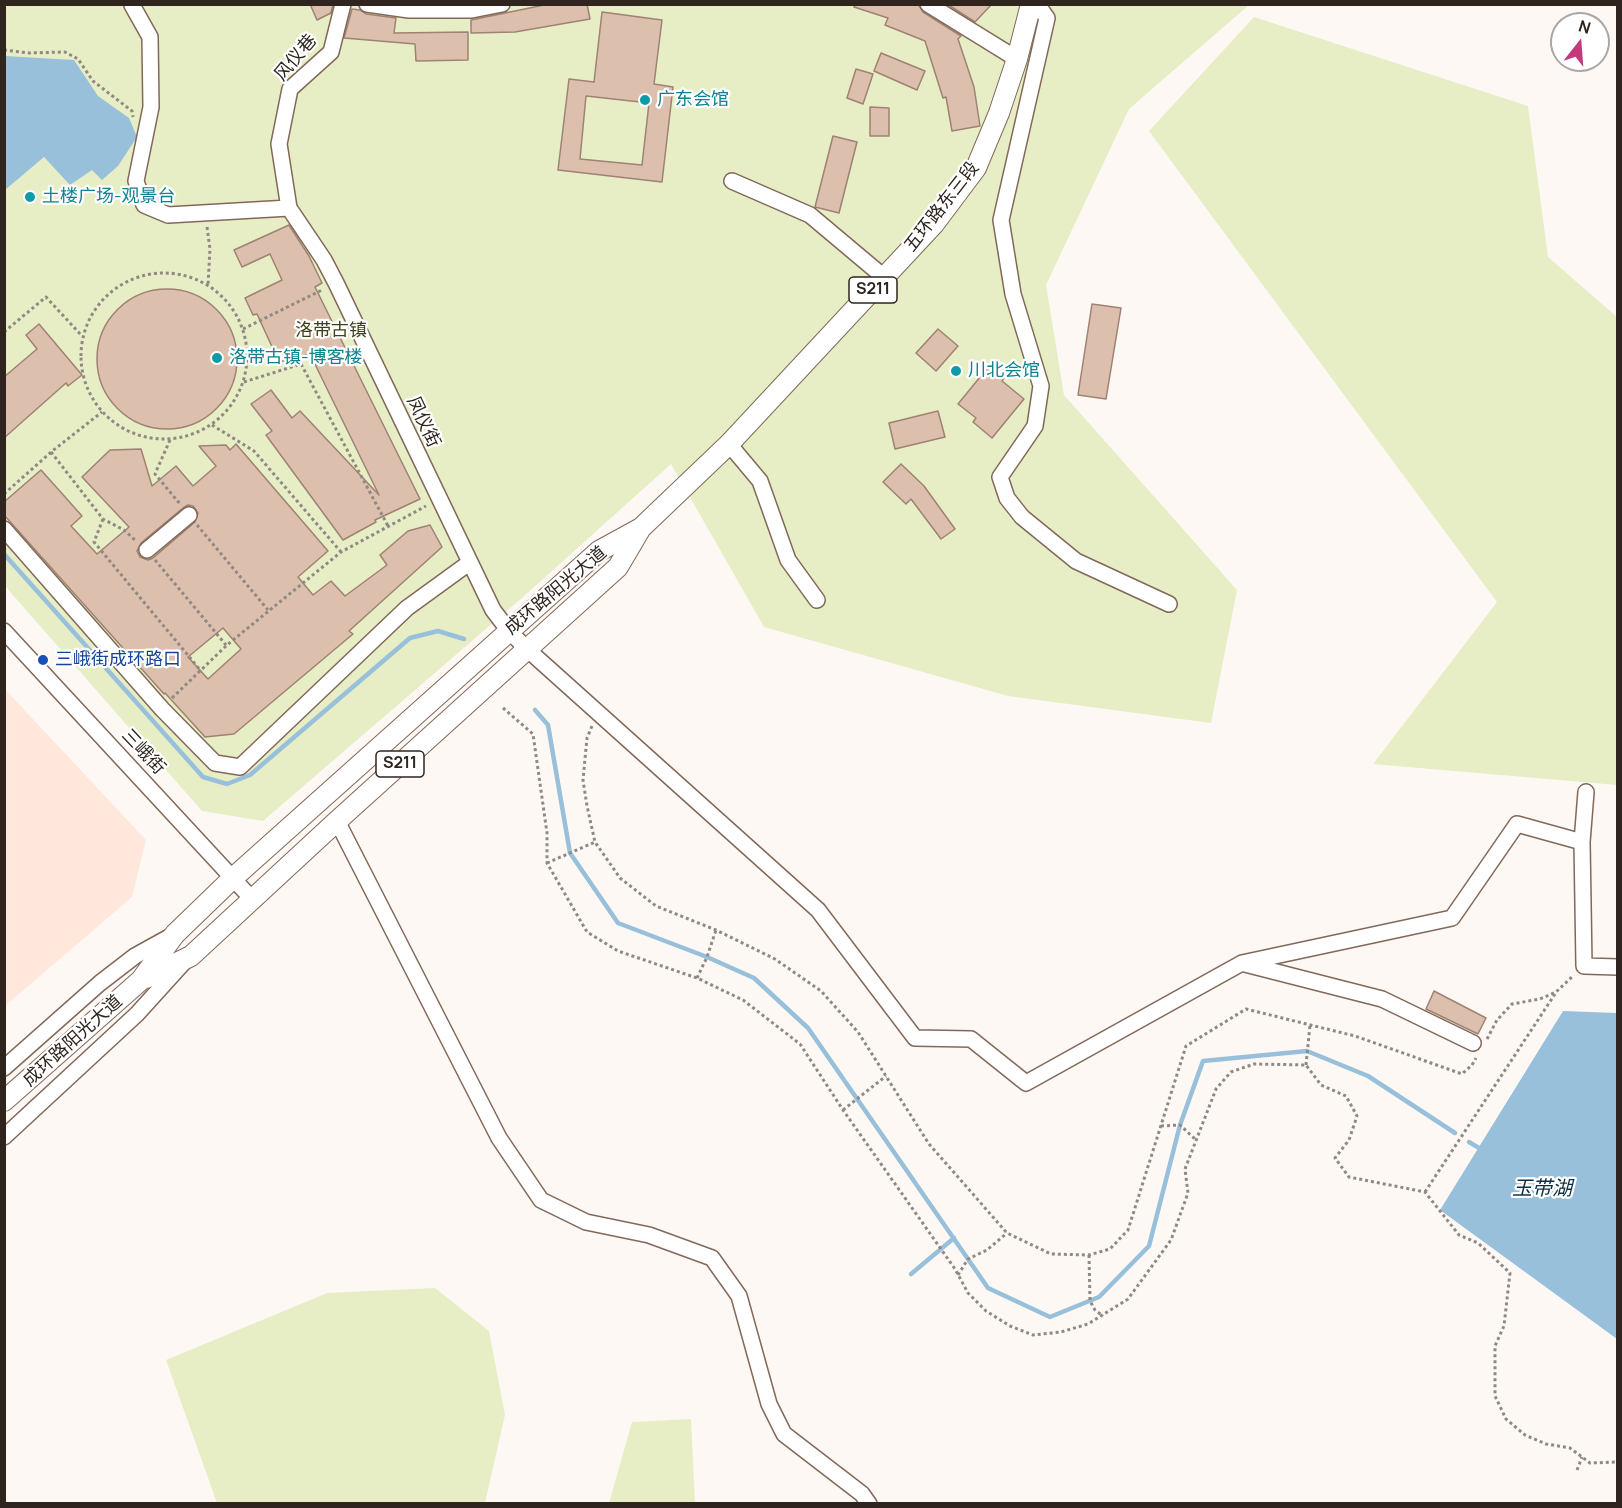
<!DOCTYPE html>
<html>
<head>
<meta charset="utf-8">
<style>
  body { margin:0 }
  #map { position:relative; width:1622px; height:1508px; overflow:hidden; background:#fef8f4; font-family:Manrope,sans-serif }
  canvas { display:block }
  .frame { position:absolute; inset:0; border:6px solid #2f241e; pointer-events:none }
  .north { position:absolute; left:1550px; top:12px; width:60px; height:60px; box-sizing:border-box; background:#fff; border:2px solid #aca7a5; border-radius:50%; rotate:17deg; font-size:16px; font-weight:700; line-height:24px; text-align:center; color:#2f241e }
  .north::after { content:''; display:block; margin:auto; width:21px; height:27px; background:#c03a7d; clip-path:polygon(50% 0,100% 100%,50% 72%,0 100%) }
</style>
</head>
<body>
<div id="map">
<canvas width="1622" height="1508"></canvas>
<div class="frame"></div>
<div class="north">N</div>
</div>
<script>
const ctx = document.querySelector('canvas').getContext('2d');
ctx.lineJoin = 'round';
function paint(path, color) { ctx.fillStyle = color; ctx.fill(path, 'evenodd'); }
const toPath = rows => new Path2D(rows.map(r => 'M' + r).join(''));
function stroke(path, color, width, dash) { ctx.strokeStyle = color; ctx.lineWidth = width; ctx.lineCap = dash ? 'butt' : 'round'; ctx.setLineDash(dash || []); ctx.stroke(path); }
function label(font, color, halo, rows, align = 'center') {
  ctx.font = font + ' Manrope,"Noto Sans SC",sans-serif'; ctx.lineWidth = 4.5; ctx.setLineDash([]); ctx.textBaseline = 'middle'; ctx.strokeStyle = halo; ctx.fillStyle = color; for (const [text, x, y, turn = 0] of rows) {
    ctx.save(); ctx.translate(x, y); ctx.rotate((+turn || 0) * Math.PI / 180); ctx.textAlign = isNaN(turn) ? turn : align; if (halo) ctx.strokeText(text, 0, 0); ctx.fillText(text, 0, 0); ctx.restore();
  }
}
const built = toPath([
  [4,688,146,840,132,897,5,1006]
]);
const green = toPath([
  [4,5,1249,5,1129,109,1046,285,1064,395,1237,590,1211,723,1008,696,764,627,671,464,523,597,263,821,202,811,5,586],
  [1254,17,1528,106,1548,257,1617,317,1617,785,1373,764,1497,602,1149,131],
  [435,1288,489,1331,505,1415,485,1503,217,1503,166,1360,327,1293],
  [691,1419,695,1503,609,1503,632,1422]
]);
const water = toPath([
  [5,56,74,60,98,96,129,118,137,137,118,166,102,180,92,170,70,185,44,157,5,190],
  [1563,1011,1617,1013,1617,1339,1440,1210]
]);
const stream = toPath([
  [4,554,203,777,227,784,250,775,410,638,438,631,464,639],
  [535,710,548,725,570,853,618,923,707,957,754,978,808,1028,988,1288,1050,1317,1099,1297,1149,1246,1180,1125,1203,1061,1307,1051,1368,1076,1455,1133],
  [1469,1142,1484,1151],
  [911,1274,954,1238]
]);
const building = toPath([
  [310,4,333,4,331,13,317,20,310,4],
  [549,4,587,4,590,19,515,32,471,33,471,20,549,4],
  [855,4,918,4,923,12,961,36,958,39,974,87,980,126,952,131,946,97,943,98,925,41,885,25,888,18,854,7,855,4],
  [947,4,992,4,975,22,947,4],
  [352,9,360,10,366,14,396,18,394,33,468,32,468,60,416,61,415,44,344,38,352,9],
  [602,12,662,20,654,84,673,87,662,182,558,170,569,79,594,82,602,12],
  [586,96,649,103,642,165,580,159,586,96],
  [881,53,925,71,917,90,874,71,881,53],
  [856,69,873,74,863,104,847,98,856,69],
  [870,107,889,108,889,136,870,136,870,107],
  [833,136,857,142,839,213,815,207,833,136],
  [289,225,309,256,322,283,315,287,420,499,375,520,376,522,343,540,266,435,272,431,251,404,271,390,292,418,300,411,379,495,310,354,279,362,257,314,253,315,245,298,282,280,270,254,242,267,234,250,289,225],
  '97 359a70 70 0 1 1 140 0a70 70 0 1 1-140 0Z',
  [1092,304,1121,308,1106,399,1078,395,1092,304],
  [39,324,82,375,68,386,66,383,4,438,4,377,37,349,26,335,39,324],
  [938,329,958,346,936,371,916,353,938,329],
  [989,366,1004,378,1002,381,1024,399,992,438,973,422,976,418,958,404,989,366],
  [938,411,945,437,895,449,889,423,938,411],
  [236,444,328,551,298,577,313,595,331,581,345,596,387,565,380,555,408,531,430,525,442,547,349,631,353,634,234,734,205,737,165,693,164,694,4,515,4,502,41,470,82,516,71,526,97,554,129,527,82,477,110,450,141,449,152,486,176,466,193,486,216,466,199,446,226,445,230,450,236,444],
  [188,505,193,506,198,513,195,522,153,558,148,560,140,557,137,551,141,543,183,508,188,505],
  [223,628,241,649,208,679,188,657,223,628],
  [901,464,924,486,955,529,941,539,911,499,906,504,883,482,901,464],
  [1434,991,1486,1018,1478,1034,1426,1009,1434,991]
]);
const path = toPath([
  [4,50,29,53,65,52,78,59,93,81,132,111,133,117],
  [207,227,210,249,208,285],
  '81 356a83 83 0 1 1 166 0a83 83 0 1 1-166 0Z',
  [243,329,322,290],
  [4,332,46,297,82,336],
  [244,382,301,364,388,526],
  [212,425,254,451,341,552],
  [170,440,155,474,180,504],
  [51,452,103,519,124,530,136,541],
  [4,494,51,452,102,412],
  [103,519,94,542,201,671],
  [197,525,268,610],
  [155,560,226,645],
  [172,698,227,645,341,552,426,506],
  [503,708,533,734,547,833,547,863,587,932,618,951,697,978,743,1000,800,1044,843,1110,955,1269,968,1293,986,1311,1010,1326,1033,1335,1061,1332,1088,1324,1128,1299,1171,1240,1188,1193,1185,1169,1216,1089,1231,1072,1254,1064,1306,1065,1321,1085,1346,1096,1357,1116,1349,1140,1335,1158,1349,1177,1425,1192,1459,1235,1478,1243,1510,1273,1504,1326,1495,1346,1495,1396,1506,1419,1525,1435,1546,1444,1570,1448,1590,1463,1618,1462],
  [592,726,587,738,583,780,587,806,595,842,620,878,656,906,716,930,775,959,821,991,858,1032,929,1144,1007,1233,1051,1254,1089,1255,1110,1249,1128,1230,1186,1046,1246,1009,1355,1036,1462,1074,1472,1065,1476,1058],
  [547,863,595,842],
  [697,978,707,957,716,930],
  [1487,1039,1497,1020,1512,1004,1540,999,1556,992,1574,975],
  [1306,1065,1310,1025],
  [843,1110,886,1076],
  [1161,1126,1180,1125,1195,1139],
  [1425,1192,1555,994],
  [1089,1255,1090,1301,1095,1310,1103,1316],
  [958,1275,968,1259,987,1250,1007,1233],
  [1577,1470,1582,1457]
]);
const minor = toPath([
  [343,4,331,52,290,89,279,144,289,208,324,260,336,283,493,610,509,631,527,649,818,910,915,1038,971,1039,1026,1083,1242,963,1452,918,1517,824,1582,842],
  [367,4,409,10,472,10,502,4],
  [928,4,1017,59],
  [1037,4,1047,18,1001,220,1013,294,1041,386,1035,426,1000,477,1007,498,1022,517,1076,561,1169,604],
  [132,5,150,37,151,107,136,181,144,205,168,215,289,208],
  [732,181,810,215,885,278],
  [729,444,760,481,788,560,817,600],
  [4,529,162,709,215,763,240,767,407,608,469,563],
  [147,550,189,515],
  [4,631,252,899],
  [1586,792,1582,842,1584,966,1618,967],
  [337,821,499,1138,541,1200,586,1222,649,1235,712,1258,739,1296,769,1404,784,1434,862,1494,869,1504],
  [1245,964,1382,999,1473,1043],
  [4,1068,100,983,135,956,173,935],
  [4,1137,137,1014,185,961]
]);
const major = toPath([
  [146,978,191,956,337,821,618,567,641,528],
  [4,1101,141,980,175,934,233,878,599,551,641,528,729,444,934,224,976,168,999,113,1017,59,1031,4]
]);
const markers = [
  [645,100,6,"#0f9aa8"],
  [30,197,6,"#0f9aa8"],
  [217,358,6,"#0f9aa8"],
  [956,371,6,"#0f9aa8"],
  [43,660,6,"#1a4fb4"]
];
const shields = [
  [873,290,48],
  [400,764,48]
];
const shieldNames = [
  ["S211",873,290],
  ["S211",400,764]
];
const streetNames = [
  ["风仪巷",296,58,-50],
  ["五环路东三段",942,207,-52],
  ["凤仪街",423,422,65],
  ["成环路阳光大道",556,591,-40],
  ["三峨街",143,752,47],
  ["成环路阳光大道",73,1041,-42]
];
const cultureNames = [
  ["广东会馆",657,100],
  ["土楼广场-观景台",42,197],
  ["洛带古镇-博客楼",229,358],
  ["川北会馆",968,371]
];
const parkNames = [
  ["洛带古镇",331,331]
];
const transitNames = [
  ["三峨街成环路口",55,660]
];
const waterNames = [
  ["玉带湖",1542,1189]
];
paint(built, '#ffe8db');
paint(green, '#e7eec5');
paint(water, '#98c0db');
stroke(stream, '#98c0db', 4.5);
paint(building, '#ddbfae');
stroke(building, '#9e8273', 1.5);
stroke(minor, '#826859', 18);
stroke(major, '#826859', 22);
stroke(path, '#908883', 3, [3, 3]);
stroke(minor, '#fff', 15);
stroke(major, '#fff', 20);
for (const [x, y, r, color] of markers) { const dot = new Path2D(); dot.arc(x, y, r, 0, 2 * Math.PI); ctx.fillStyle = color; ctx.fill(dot); stroke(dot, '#fff', 2); }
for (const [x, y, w] of shields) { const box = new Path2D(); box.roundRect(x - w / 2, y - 13, w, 26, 4.5); ctx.fillStyle = '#fff'; ctx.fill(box); stroke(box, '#2f241e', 1.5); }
label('bold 16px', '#2f241e', null, shieldNames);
label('18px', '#2f241e', '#fff', streetNames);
label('18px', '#0d838f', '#fff', cultureNames, 'left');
label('18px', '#3d4312', '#fff', parkNames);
label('18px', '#164399', '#fff', transitNames, 'left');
label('italic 20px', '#0e2f43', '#fff', waterNames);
</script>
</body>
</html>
